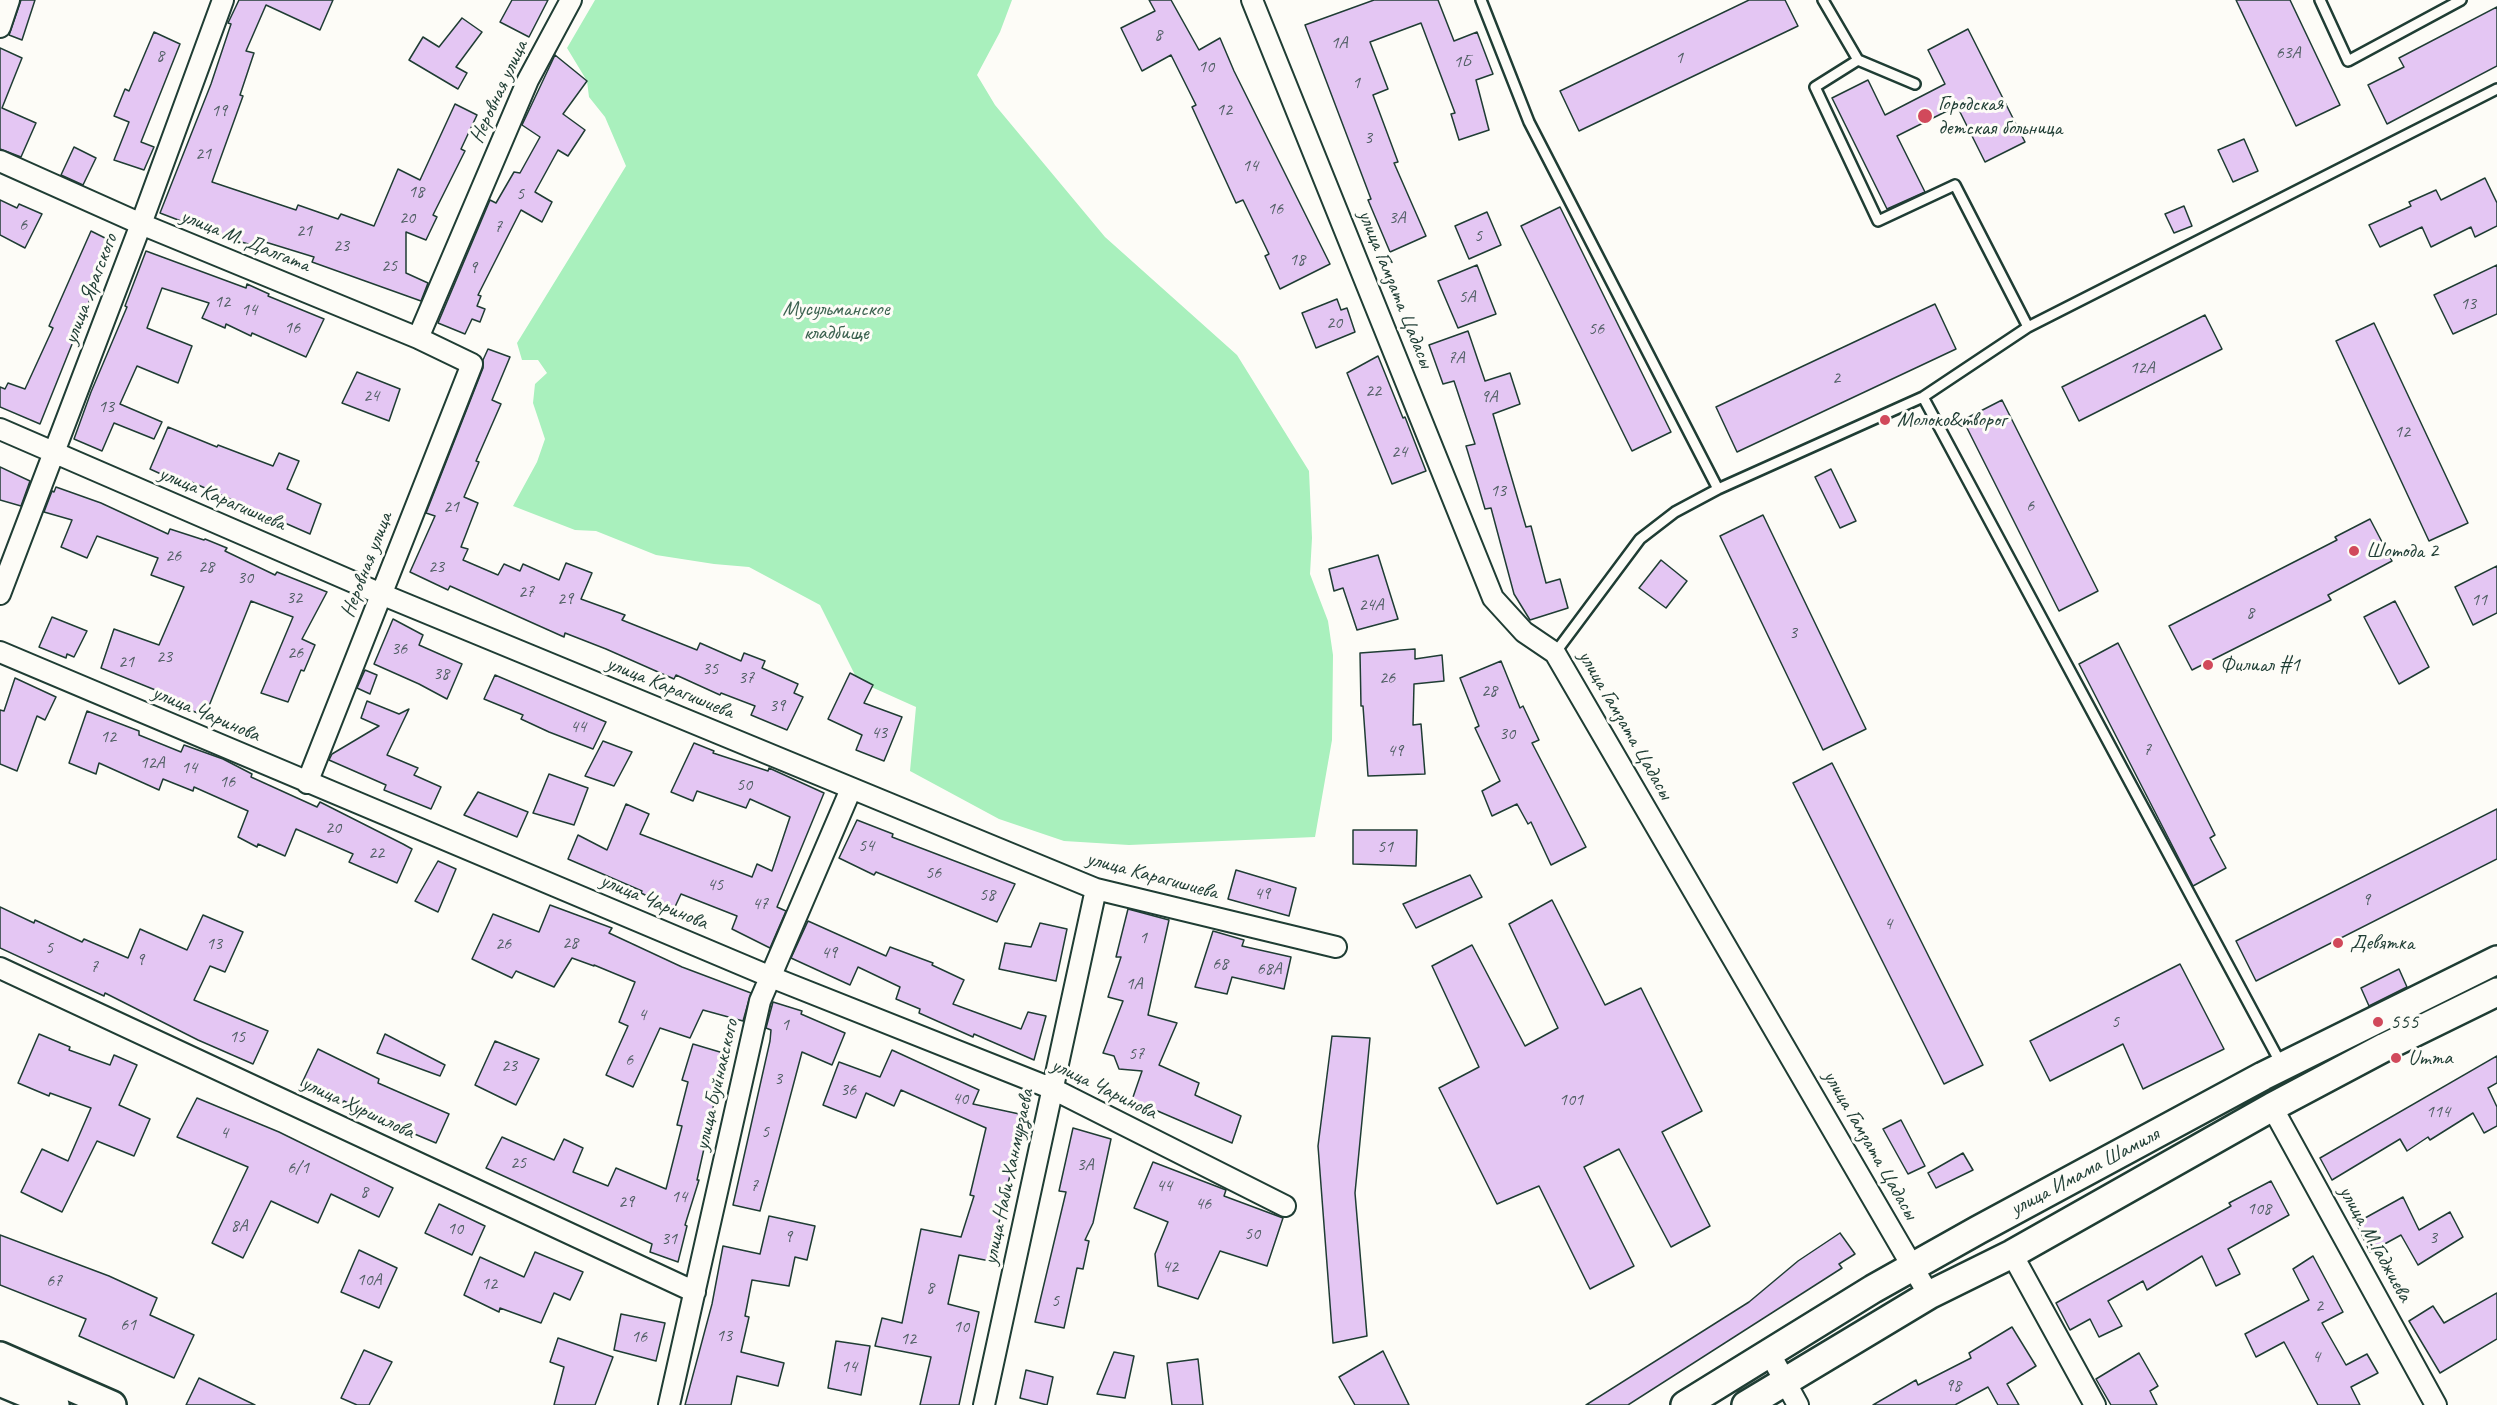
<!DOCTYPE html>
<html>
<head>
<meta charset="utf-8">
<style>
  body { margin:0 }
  canvas { display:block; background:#fdfcf7 }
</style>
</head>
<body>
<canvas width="2497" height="1405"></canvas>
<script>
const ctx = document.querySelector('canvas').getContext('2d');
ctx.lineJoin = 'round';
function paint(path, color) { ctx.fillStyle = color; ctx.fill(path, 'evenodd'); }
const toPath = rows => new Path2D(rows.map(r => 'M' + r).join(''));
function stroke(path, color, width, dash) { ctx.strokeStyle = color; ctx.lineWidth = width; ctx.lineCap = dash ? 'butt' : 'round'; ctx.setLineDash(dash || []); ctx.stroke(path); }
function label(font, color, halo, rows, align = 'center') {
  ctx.font = font + ' Caveat,sans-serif'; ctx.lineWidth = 6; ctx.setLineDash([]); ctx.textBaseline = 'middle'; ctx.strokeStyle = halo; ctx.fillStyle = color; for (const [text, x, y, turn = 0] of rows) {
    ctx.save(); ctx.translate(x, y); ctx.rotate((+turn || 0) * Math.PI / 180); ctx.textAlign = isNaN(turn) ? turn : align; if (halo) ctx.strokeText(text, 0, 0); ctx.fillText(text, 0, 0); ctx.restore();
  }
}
const green = toPath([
  [595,0,1012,0,1000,32,977,75,995,105,1105,237,1237,355,1309,471,1312,538,1310,574,1328,621,1333,655,1332,740,1315,837,1129,845,1064,841,999,819,910,771,916,707,858,681,820,605,749,567,714,564,656,555,596,531,575,530,513,506,537,462,545,439,533,403,535,384,547,373,538,360,522,360,517,343,626,166,605,117,589,97,587,81,567,48]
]);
const building = toPath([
  [21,0,35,0,22,40,9,35,21,0],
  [239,0,333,0,320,30,266,5,246,51,254,53,240,95,243,96,212,182,296,210,298,205,338,219,341,214,374,226,398,169,420,180,455,104,477,115,461,149,465,151,433,215,437,217,426,240,406,232,406,273,428,283,421,301,312,262,314,257,262,241,259,247,220,236,160,213,211,84,231,24,228,23,239,0],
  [512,0,548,0,529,37,500,22,512,0],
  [1149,0,1171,0,1199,50,1220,38,1234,71,1330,264,1280,289,1265,256,1269,254,1243,200,1236,203,1192,107,1196,105,1171,55,1142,71,1121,28,1155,11,1149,0],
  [1374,0,1438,0,1454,41,1477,32,1493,74,1476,80,1489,130,1459,140,1451,114,1455,113,1421,23,1370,42,1388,89,1373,95,1398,162,1394,163,1426,236,1390,252,1368,200,1371,199,1305,25,1374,0],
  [1749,0,1785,0,1798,26,1579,131,1560,91,1749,0],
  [2236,0,2290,0,2340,105,2296,126,2236,0],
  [2497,7,2497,66,2387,124,2368,85,2404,67,2399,58,2497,7],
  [462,18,482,32,456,67,467,73,458,89,409,60,423,37,439,47,462,18],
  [1968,29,2025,142,1985,162,1957,106,1897,136,1925,192,1887,209,1832,98,1868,80,1885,115,1945,84,1928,50,1968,29],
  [154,32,180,44,141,142,154,147,144,170,114,160,129,122,114,116,125,89,129,91,154,32],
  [0,48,22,58,2,108,36,123,21,157,0,149,0,48],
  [555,55,587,81,563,114,585,130,568,156,558,150,535,192,552,202,542,222,521,210,478,295,481,296,477,306,485,309,480,322,472,319,465,334,438,323,490,200,496,203,514,172,520,173,540,137,522,125,555,55],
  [2244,139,2258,171,2233,182,2218,150,2244,139],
  [74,147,96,158,83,185,61,175,74,147],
  [2485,178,2497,203,2497,226,2475,237,2471,227,2431,247,2422,227,2380,247,2369,225,2411,206,2409,202,2436,190,2441,200,2485,178],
  [0,200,17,208,19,204,42,214,25,248,0,235,0,200],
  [2184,206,2192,226,2174,233,2165,214,2184,206],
  [1560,207,1671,432,1632,451,1521,226,1560,207],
  [1487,212,1501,245,1469,259,1455,226,1487,212],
  [91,231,113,242,40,424,0,407,0,387,5,389,8,383,25,389,53,328,49,326,91,231],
  [146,251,246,288,247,284,269,294,268,296,324,319,306,357,252,333,251,336,226,324,225,328,202,318,209,303,162,288,147,328,192,346,178,383,137,366,120,404,162,422,154,439,114,423,102,451,74,439,91,392,127,307,125,306,146,251],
  [1477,265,1496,314,1458,328,1438,281,1477,265],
  [2497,265,2497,314,2453,334,2434,295,2497,265],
  [1337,299,1341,310,1347,308,1355,332,1316,348,1302,313,1337,299],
  [1935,304,1956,349,1737,452,1716,407,1935,304],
  [2205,315,2222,349,2079,421,2062,387,2205,315],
  [2374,323,2468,523,2429,541,2336,341,2374,323],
  [1468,331,1485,381,1510,373,1520,404,1493,414,1526,527,1531,526,1546,583,1560,579,1568,608,1530,620,1514,594,1491,508,1485,509,1477,482,1466,446,1475,444,1454,381,1443,384,1429,345,1468,331],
  [488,349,510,357,492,400,501,404,476,461,479,462,464,497,478,503,461,547,468,549,463,560,498,575,504,564,520,571,523,564,559,580,566,563,592,573,581,599,625,615,622,620,697,650,700,643,741,661,744,653,765,661,762,668,798,684,794,693,803,697,787,730,751,715,755,706,721,693,720,695,676,675,674,679,606,649,565,633,564,637,450,586,448,590,410,572,435,516,426,513,483,368,483,360,488,349],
  [1378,356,1403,418,1405,417,1426,471,1392,484,1347,373,1378,356],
  [357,372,400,389,389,421,342,403,357,372],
  [2002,400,2098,591,2059,611,1963,420,2002,400],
  [168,427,217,447,218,445,273,466,279,453,299,461,287,489,321,504,310,534,189,481,187,486,150,469,168,427],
  [0,467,30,481,21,506,0,500,0,467],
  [1831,469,1856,521,1840,528,1815,477,1831,469],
  [56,487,101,503,168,534,170,529,204,540,205,539,227,548,225,551,275,575,277,572,327,592,302,639,315,645,304,671,301,670,288,702,261,693,293,617,251,601,205,716,183,707,185,702,101,668,114,629,159,645,184,587,151,575,158,558,97,536,87,558,61,547,72,520,44,512,52,491,54,492,56,487],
  [1763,515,1866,729,1823,750,1720,536,1763,515],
  [2370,519,2392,561,2328,595,2331,600,2192,670,2169,626,2337,540,2335,537,2370,519],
  [1378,555,1398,619,1357,630,1343,588,1334,591,1329,569,1378,555],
  [1661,560,1687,581,1666,608,1639,588,1661,560],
  [2497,566,2497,613,2473,625,2455,587,2497,566],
  [2395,601,2429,667,2399,684,2364,617,2395,601],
  [52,617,87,631,74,657,67,654,66,658,39,647,52,617],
  [393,619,423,635,419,645,462,664,447,699,419,684,374,664,393,619],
  [2118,643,2215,835,2210,838,2226,868,2193,886,2079,664,2118,643],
  [1415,649,1415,659,1442,655,1444,681,1414,684,1413,725,1421,724,1425,774,1368,776,1363,706,1361,706,1360,653,1415,649],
  [1501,661,1520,708,1523,706,1539,740,1532,743,1586,847,1551,865,1531,822,1528,824,1517,804,1492,816,1482,791,1500,781,1475,728,1479,726,1460,678,1501,661],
  [365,670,377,675,370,694,357,688,365,670],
  [850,673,873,685,864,703,902,717,884,761,856,750,862,735,828,719,850,673],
  [495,675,606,722,593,749,549,732,521,719,523,715,484,699,495,675],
  [15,678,56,697,45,720,37,716,17,771,0,764,0,710,4,711,15,678],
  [367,701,399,714,409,709,387,755,418,768,414,775,441,787,431,809,384,790,386,785,329,760,332,754,379,726,361,718,367,701],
  [87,711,139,731,139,735,181,752,184,745,223,759,252,774,251,777,317,807,320,802,403,844,412,849,397,883,349,862,353,854,296,829,285,856,258,844,257,847,238,837,248,811,194,787,193,791,163,779,159,790,99,763,96,774,69,763,87,711],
  [603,741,632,752,614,786,585,776,603,741],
  [694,743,714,751,713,753,768,771,769,768,824,793,777,907,786,911,770,948,732,929,737,916,681,894,674,909,641,893,642,891,568,859,578,835,607,850,626,804,649,814,640,834,752,877,757,864,772,871,790,817,750,799,746,808,697,791,693,801,671,792,694,743],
  [1832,763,1983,1065,1944,1084,1793,783,1832,763],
  [549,774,588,788,574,825,533,813,549,774],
  [478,792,528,812,517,837,464,815,478,792],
  [2497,809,2497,859,2256,981,2236,941,2497,809],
  [857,820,893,834,892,837,1015,884,997,922,876,872,874,875,839,858,857,820],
  [1353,830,1417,830,1416,866,1353,864,1353,830],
  [438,861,456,869,438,912,415,901,438,861],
  [1236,870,1296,888,1289,916,1228,899,1236,870],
  [1470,875,1482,897,1416,928,1403,904,1470,875],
  [1552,900,1605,1005,1641,988,1702,1111,1662,1132,1710,1226,1671,1247,1619,1149,1584,1167,1634,1266,1590,1289,1539,1186,1497,1204,1439,1088,1479,1067,1432,966,1472,945,1525,1046,1558,1028,1509,924,1552,900],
  [550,905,612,928,609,933,682,967,751,993,743,1021,703,1010,690,1038,660,1028,633,1087,606,1075,628,1026,619,1022,635,982,594,965,594,966,572,958,554,987,516,971,512,978,472,959,493,914,539,932,550,905],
  [0,907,34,923,35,920,82,942,84,939,128,958,140,929,187,950,203,915,243,932,225,972,210,966,194,1000,268,1031,253,1064,198,1040,105,993,104,996,0,948,0,907],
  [1128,909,1169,920,1148,1015,1177,1023,1159,1065,1199,1083,1195,1095,1241,1116,1232,1143,1132,1100,1142,1071,1119,1069,1114,1056,1103,1053,1123,1001,1108,997,1121,957,1116,957,1128,909],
  [808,921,886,956,890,947,933,963,932,965,964,980,953,1004,1021,1029,1028,1012,1046,1016,1034,1060,974,1034,973,1037,919,1013,920,1009,896,999,900,987,858,967,850,985,791,958,808,921],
  [1040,923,1067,929,1056,981,999,969,1005,943,1031,947,1040,923],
  [1213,931,1244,940,1242,946,1291,957,1284,989,1232,977,1227,994,1195,987,1213,931],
  [2180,964,2224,1049,2143,1089,2123,1044,2050,1081,2030,1041,2180,964],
  [2399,969,2407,987,2369,1006,2361,988,2399,969],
  [773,1002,802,1011,801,1014,845,1033,832,1065,802,1052,760,1211,733,1205,770,1041,771,1030,766,1028,773,1002],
  [39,1034,70,1047,69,1050,110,1065,114,1055,137,1065,119,1105,150,1119,134,1156,97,1141,62,1212,21,1192,42,1149,68,1161,91,1108,50,1093,49,1096,18,1083,39,1034],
  [385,1034,445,1065,440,1076,377,1053,385,1034],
  [1332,1036,1370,1038,1355,1193,1367,1336,1333,1343,1318,1146,1332,1036],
  [495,1041,539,1059,516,1105,475,1085,495,1041],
  [693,1044,730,1055,720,1090,717,1090,697,1180,699,1180,685,1225,687,1226,678,1262,650,1252,652,1244,486,1168,502,1137,554,1160,564,1139,583,1148,573,1172,608,1186,616,1168,666,1189,682,1126,677,1125,688,1082,682,1080,693,1044],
  [318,1049,379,1079,378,1083,449,1114,436,1143,386,1122,344,1101,342,1103,301,1085,318,1049],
  [892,1050,979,1090,973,1104,1024,1115,990,1261,959,1255,948,1304,979,1312,959,1405,920,1405,931,1357,875,1346,882,1318,902,1323,921,1229,961,1237,974,1196,970,1195,986,1128,901,1090,894,1106,866,1093,856,1118,823,1105,839,1062,880,1077,892,1050],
  [2497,1056,2497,1083,2488,1088,2497,1107,2497,1126,2484,1133,2473,1113,2430,1140,2428,1137,2407,1151,2400,1139,2332,1180,2320,1158,2497,1056],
  [197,1098,279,1132,393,1188,379,1217,331,1194,318,1223,271,1201,243,1258,212,1243,248,1167,177,1137,197,1098],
  [1901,1120,1925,1166,1908,1174,1883,1129,1901,1120],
  [1073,1128,1111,1139,1093,1223,1085,1240,1089,1241,1083,1269,1077,1268,1064,1328,1035,1322,1066,1192,1059,1191,1073,1128],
  [1963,1153,1973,1170,1936,1188,1928,1173,1963,1153],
  [1153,1162,1226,1190,1224,1196,1283,1218,1267,1266,1220,1251,1198,1299,1158,1286,1155,1254,1168,1222,1134,1208,1153,1162],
  [2271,1181,2289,1215,2228,1249,2240,1274,2216,1286,2202,1256,2147,1290,2143,1281,2108,1301,2122,1326,2099,1337,2090,1319,2070,1330,2056,1303,2231,1206,2229,1203,2271,1181],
  [2403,1197,2419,1230,2450,1212,2463,1237,2418,1265,2401,1235,2370,1252,2356,1223,2403,1197],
  [439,1204,485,1226,472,1255,425,1233,439,1204],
  [769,1216,815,1226,807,1260,795,1257,789,1286,752,1280,745,1316,749,1317,741,1352,784,1363,778,1386,737,1376,731,1405,685,1405,712,1304,723,1246,760,1254,769,1216],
  [1840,1233,1855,1254,1839,1264,1842,1268,1628,1405,1586,1405,1749,1302,1798,1261,1840,1233],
  [0,1235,109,1276,157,1298,150,1315,194,1335,174,1378,79,1336,86,1319,0,1285,0,1235],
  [359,1250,397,1268,379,1308,341,1292,359,1250],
  [535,1252,583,1272,570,1300,554,1293,541,1323,500,1308,499,1312,464,1295,480,1257,524,1277,535,1252],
  [2313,1256,2343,1312,2322,1323,2346,1365,2367,1354,2378,1373,2351,1387,2360,1405,2318,1405,2284,1342,2256,1357,2245,1334,2309,1300,2293,1269,2313,1256],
  [2497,1293,2497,1339,2440,1373,2409,1321,2433,1306,2444,1323,2497,1293],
  [621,1314,665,1323,656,1361,614,1350,621,1314],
  [2012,1327,2036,1366,2007,1384,2019,1405,1998,1405,1988,1387,1955,1405,1873,1405,1916,1380,1918,1385,1971,1358,1969,1353,2012,1327],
  [558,1338,613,1357,595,1405,554,1405,564,1367,550,1362,558,1338],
  [836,1341,870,1346,861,1395,828,1388,836,1341],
  [364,1350,392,1362,369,1405,357,1405,341,1398,364,1350],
  [1383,1351,1409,1405,1355,1405,1339,1377,1383,1351],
  [1114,1352,1134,1356,1125,1398,1097,1394,1114,1352],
  [2139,1353,2158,1386,2150,1391,2157,1405,2111,1405,2096,1379,2139,1353],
  [1198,1359,1203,1405,1172,1405,1167,1363,1198,1359],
  [1026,1370,1053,1377,1047,1405,1020,1398,1026,1370],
  [199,1378,255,1405,186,1405,199,1378]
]);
const service = toPath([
  [1481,0,1529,122,1718,489],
  [1823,0,1858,60,1915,84],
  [2320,0,2348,61,2461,0],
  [1858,60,1815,87,1878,221,1955,185,2028,327],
  [1923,397,2279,1060],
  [1555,653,1640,539,1675,512,1718,489,1923,397,2028,327,2497,89]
]);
const minor = toPath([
  [1252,0,1493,598,1524,632,1555,653,1929,1295],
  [0,27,9,0],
  [0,161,141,224,418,338,472,364,307,783],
  [418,338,528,80,571,0],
  [0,429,381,594,1096,889,1336,947],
  [0,594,141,224,223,0],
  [0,652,771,977,1053,1089,1285,1206],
  [0,968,695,1292],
  [2272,1107,2436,1405],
  [2012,1254,2095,1405],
  [1770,1354,1798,1405],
  [669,1405,760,1001,851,789],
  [984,1405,1096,889]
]);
const secondary = toPath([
  [0,1356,112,1405],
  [0,1382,55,1405],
  [1685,1405,1873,1289,1978,1230,2263,1076,2497,960],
  [1746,1405,1929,1295,2012,1254,2272,1107,2385,1047,2497,992]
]);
const markers = [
  [1925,116,8,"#d1495b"],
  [1885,420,6,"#d1495b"],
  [2354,551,6,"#d1495b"],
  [2208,665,6,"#d1495b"],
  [2338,943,6,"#d1495b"],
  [2378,1022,6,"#d1495b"],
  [2396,1058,6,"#d1495b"]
];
const numberNames = [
  ["8",1158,35],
  ["1А",1339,43],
  ["63А",2288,53],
  ["8",160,56],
  ["1",1679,58],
  ["1Б",1462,62],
  ["10",1206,67],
  ["1",1356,83],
  ["12",1224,110],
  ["19",219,111],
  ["3",1368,138],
  ["21",203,154],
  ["14",1250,166],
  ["18",416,192],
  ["5",520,194],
  ["16",1275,209],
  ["20",407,218],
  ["3А",1397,218],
  ["6",23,225],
  ["7",498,227],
  ["21",304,231],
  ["5",1478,236],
  ["23",341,246],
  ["18",1297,260],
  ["25",389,266],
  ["9",473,268],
  ["5А",1467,297],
  ["12",222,302],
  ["13",2468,304],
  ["14",249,310],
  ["20",1334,323],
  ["16",292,328],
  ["56",1596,329],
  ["7А",1456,358],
  ["12А",2142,368],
  ["2",1836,378],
  ["22",1373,391],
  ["24",371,396],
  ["9А",1489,397],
  ["13",106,407],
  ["12",2402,432],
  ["24",1399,452],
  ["13",1498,491],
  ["6",2030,506],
  ["21",451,507],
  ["26",173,556],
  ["28",206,567],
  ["23",436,567],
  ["30",245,578],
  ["27",526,592],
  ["32",294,598],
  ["29",565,599],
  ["11",2479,600],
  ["24А",1371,605],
  ["8",2250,613],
  ["3",1793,633],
  ["36",399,649],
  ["26",295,653],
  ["23",164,657],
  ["21",126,662],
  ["35",710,669],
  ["38",441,674],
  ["37",746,678],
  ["26",1387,678],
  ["28",1489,691],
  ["39",777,706],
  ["44",578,727],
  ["43",879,733],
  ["30",1507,734],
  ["12",108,737],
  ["7",2147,750],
  ["49",1395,751],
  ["12А",152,763],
  ["14",189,768],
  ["16",227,782],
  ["50",744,785],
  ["20",333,828],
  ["54",866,846],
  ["51",1385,847],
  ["22",376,853],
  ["56",933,873],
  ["45",715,885],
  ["49",1262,894],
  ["58",987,895],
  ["9",2366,900],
  ["47",760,904],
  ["4",1888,924],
  ["1",1143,938],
  ["28",570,943],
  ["13",214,944],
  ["26",503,944],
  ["5",49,948],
  ["49",829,953],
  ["9",140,960],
  ["68",1220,964],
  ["7",94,967],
  ["68А",1269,969],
  ["1А",1134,984],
  ["4",642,1015],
  ["5",2115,1022],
  ["1",785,1025],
  ["15",237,1037],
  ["57",1136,1054],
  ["6",629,1060],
  ["23",509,1066],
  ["3",778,1079],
  ["36",848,1090],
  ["40",960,1099],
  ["101",1571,1100],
  ["114",2438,1112],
  ["5",765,1132],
  ["4",224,1133],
  ["25",518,1163],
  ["3А",1085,1165],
  ["6/1",298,1168],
  ["7",754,1186],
  ["44",1164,1186],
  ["8",364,1192],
  ["14",679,1197],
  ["29",626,1202],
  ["46",1203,1204],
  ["108",2259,1209],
  ["8А",239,1226],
  ["10",455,1229],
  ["50",1252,1234],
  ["9",788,1237],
  ["3",2433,1238],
  ["31",669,1239],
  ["42",1170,1267],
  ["10А",369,1280],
  ["67",54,1281],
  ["12",489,1284],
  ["8",930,1288],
  ["5",1055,1301],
  ["2",2319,1306],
  ["61",128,1325],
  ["10",961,1327],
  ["13",724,1336],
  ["16",639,1337],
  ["12",908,1339],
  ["4",2316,1357],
  ["14",849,1367],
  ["98",1953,1386]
];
const streetNames = [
  ["Неровная улица",499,92,-65],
  ["улица М. Далгата",245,241,22],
  ["улица Ярагского",91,289,-69],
  ["улица Гамзата Цадасы",1395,289,68],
  ["улица Карагишиева",222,499,23],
  ["Неровная улица",367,565,-69],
  ["улица Карагишиева",670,688,22],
  ["улица Чаринова",206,714,23],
  ["улица Гамзата Цадасы",1625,725,60],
  ["улица Карагишиева",1152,876,15],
  ["улица Чаринова",654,902,23],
  ["улица Буйнакского",717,1085,-77],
  ["улица Чаринова",1104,1089,26],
  ["улица Хуршилова",358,1108,25],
  ["улица Гамзата Цадасы",1870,1145,60],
  ["улица Имама Шамиля",2085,1172,-28],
  ["улица Наби Ханмурзаева",1009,1177,-78],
  ["улица М.Гаджиева",2375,1244,61]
];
const poiNames = [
  ["Городская",1938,104],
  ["детская больница",1938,128],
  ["Молоко&творог",1897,420],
  ["Шотода 2",2366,551],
  ["Филиал #1",2220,665],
  ["Девятка",2350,943],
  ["555",2390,1022],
  ["Umma",2408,1058]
];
const parkNames = [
  ["Мусульманское",836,309],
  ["кладбище",836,333]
];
paint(green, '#a9f0bd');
paint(building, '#e4c6f3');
stroke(building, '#1f3d34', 1.5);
stroke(service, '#1f3d34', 14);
stroke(minor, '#1f3d34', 24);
stroke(secondary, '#1f3d34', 32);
stroke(service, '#fdfcf7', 9);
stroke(minor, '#fdfcf7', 20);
stroke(secondary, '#fdfcf7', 27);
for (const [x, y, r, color] of markers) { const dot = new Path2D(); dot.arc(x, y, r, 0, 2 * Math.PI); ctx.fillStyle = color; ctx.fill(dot); stroke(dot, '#fdfcf7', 2); }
label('18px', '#505f64', null, numberNames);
label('21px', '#1f3d34', '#fdfcf7', streetNames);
label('21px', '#1f3d34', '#fdfcf7', poiNames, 'left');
label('21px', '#3b614f', '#fdfcf7', parkNames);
</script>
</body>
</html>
